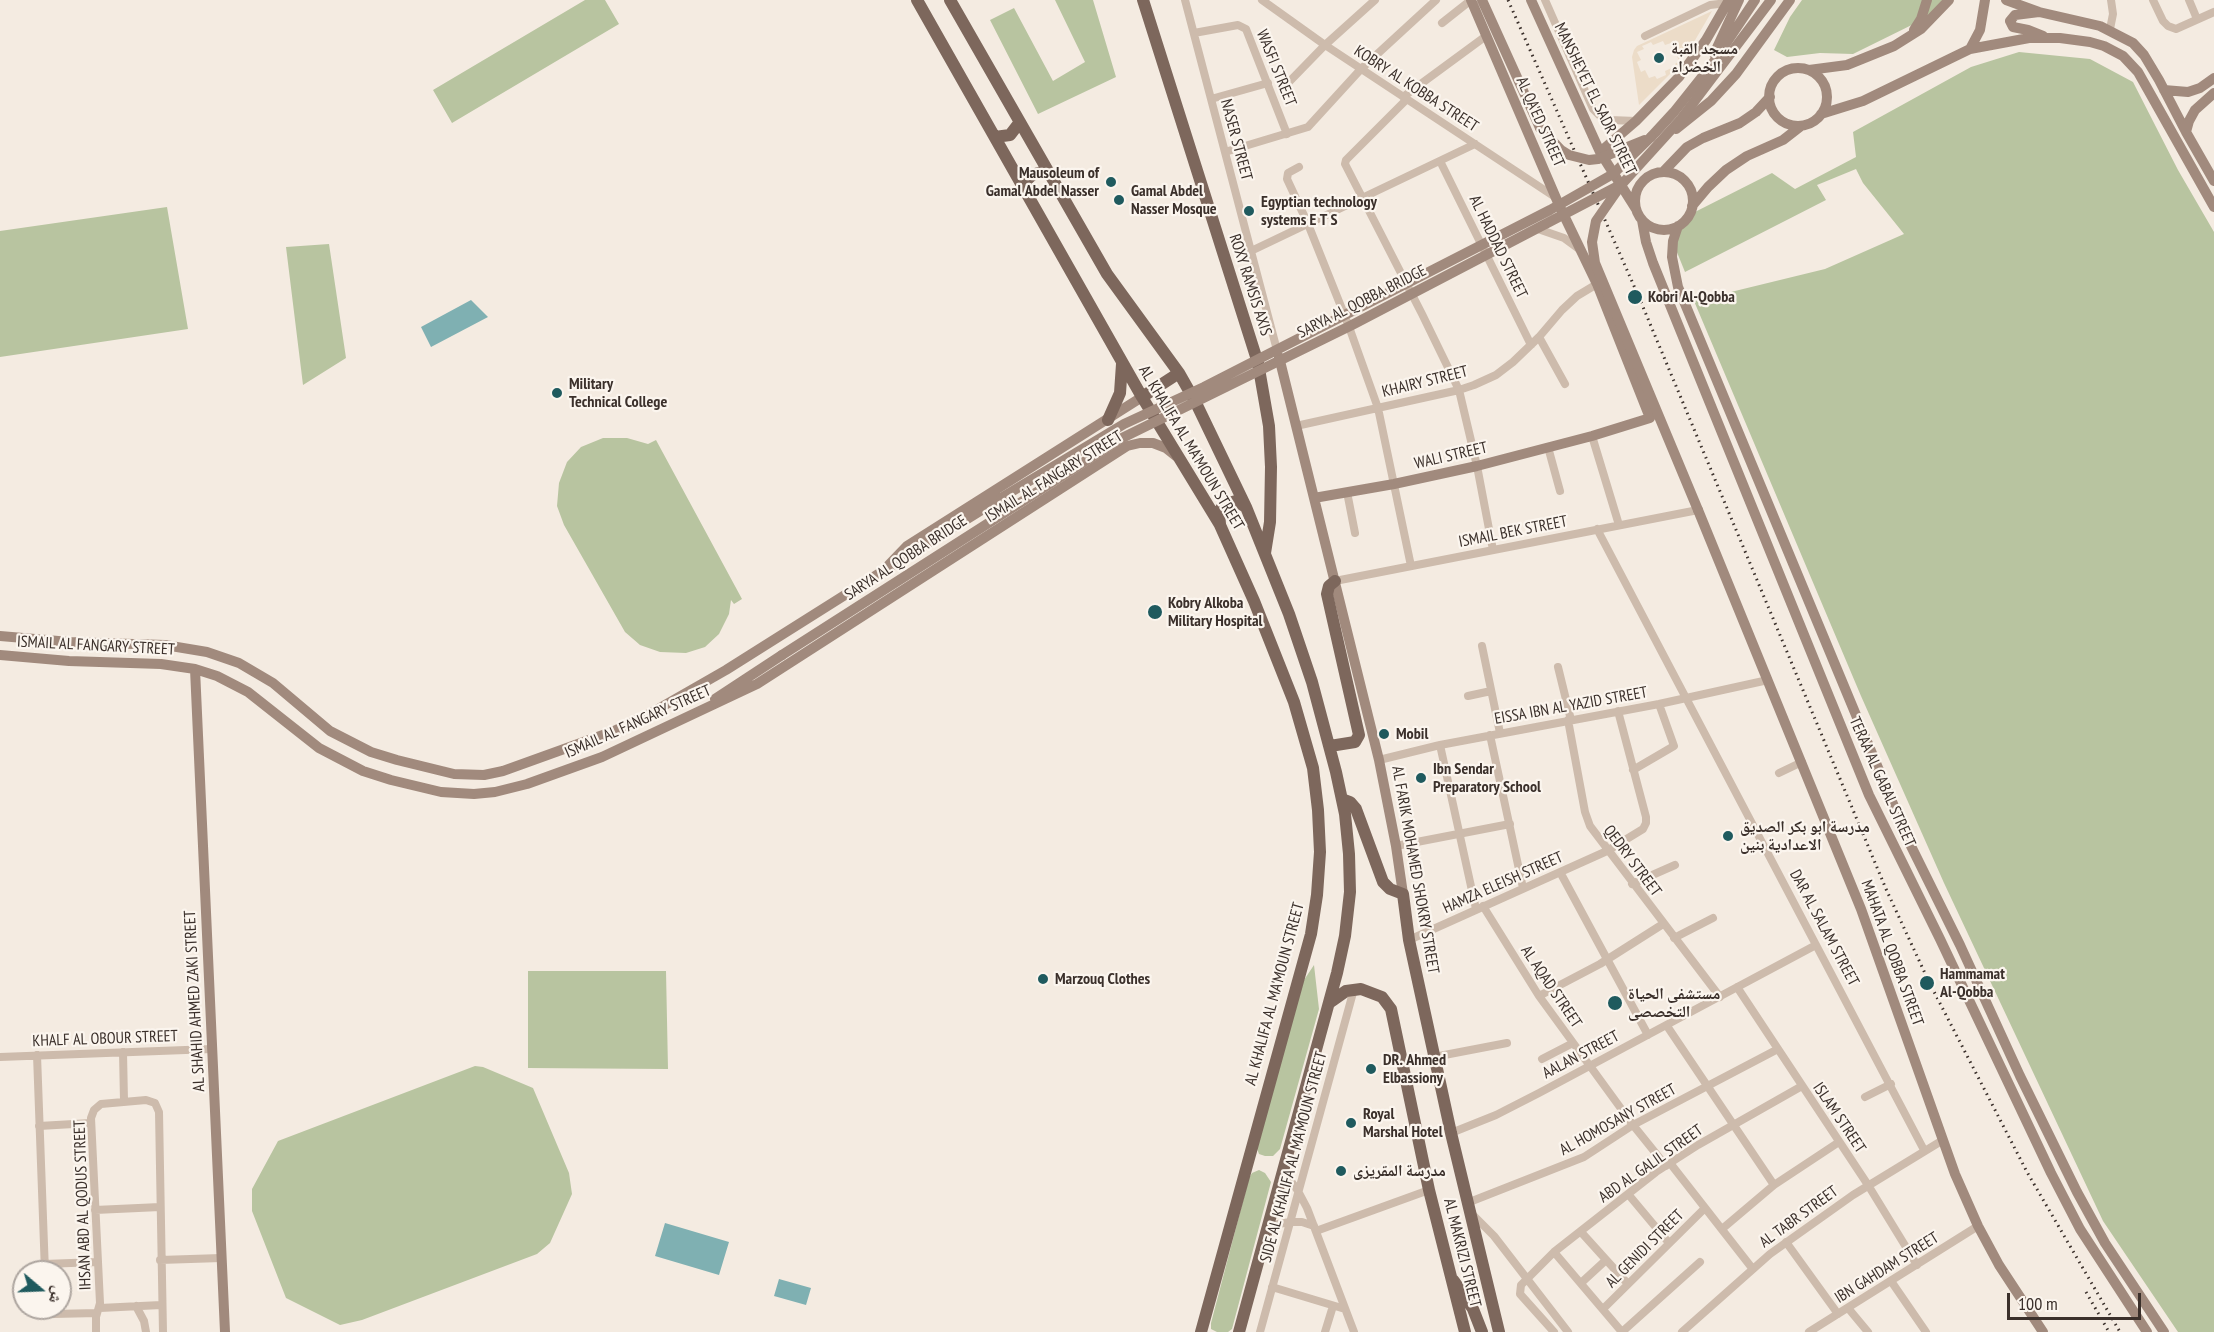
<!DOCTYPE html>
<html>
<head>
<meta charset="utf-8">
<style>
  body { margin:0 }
  #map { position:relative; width:2214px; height:1332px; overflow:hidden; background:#f4ebe1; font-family:"PT Sans Narrow","Noto Naskh Arabic",sans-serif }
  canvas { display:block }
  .north { position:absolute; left:12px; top:1260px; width:60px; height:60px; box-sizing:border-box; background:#fbf5ee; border:2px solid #aea6a0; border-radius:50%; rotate:109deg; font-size:16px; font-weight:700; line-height:24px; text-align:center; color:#3b302b }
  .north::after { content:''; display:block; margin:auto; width:21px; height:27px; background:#1f5a5e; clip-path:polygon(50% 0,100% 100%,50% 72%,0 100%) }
  .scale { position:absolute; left:2007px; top:1293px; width:134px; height:27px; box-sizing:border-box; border:3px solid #3b302b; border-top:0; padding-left:8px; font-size:18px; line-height:21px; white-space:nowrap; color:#3b302b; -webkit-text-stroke:4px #fbf5ee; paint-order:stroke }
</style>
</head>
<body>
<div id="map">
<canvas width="2214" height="1332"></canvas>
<div class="north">ش</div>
<div class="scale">100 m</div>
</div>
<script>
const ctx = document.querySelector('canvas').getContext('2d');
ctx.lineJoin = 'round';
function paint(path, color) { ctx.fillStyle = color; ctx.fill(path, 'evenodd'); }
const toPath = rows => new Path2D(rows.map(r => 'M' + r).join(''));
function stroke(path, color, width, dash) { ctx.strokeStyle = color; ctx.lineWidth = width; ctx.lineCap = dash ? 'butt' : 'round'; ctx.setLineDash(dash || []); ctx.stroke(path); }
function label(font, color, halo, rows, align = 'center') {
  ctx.font = font + ' "PT Sans Narrow","Noto Naskh Arabic",sans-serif'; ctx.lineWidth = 4.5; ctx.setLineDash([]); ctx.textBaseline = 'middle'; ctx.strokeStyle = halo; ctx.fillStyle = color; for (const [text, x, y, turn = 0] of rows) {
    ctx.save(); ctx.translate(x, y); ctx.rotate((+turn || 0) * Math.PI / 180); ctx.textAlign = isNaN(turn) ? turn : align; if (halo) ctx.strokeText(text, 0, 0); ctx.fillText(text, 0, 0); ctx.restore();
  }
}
const green = toPath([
  [585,0,605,0,619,24,452,123,433,90],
  [1055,0,1093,0,1116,77,1038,114,990,20,1014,8,1053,81,1085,62],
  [1802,0,1944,0,1934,14,1853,54,1820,53,1787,57,1774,50,1790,17],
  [2019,52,2090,59,2133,82,2178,170,2214,232,2214,1332,2178,1332,2103,1221,1944,883,1861,696,1694,301,1825,269,1904,234,1863,183,1856,169,1817,185,1826,200,1685,272,1672,240,1687,216,1772,173,1795,189,1856,157,1853,132,1971,67],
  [167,207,188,329,0,357,0,231],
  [329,244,346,358,303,385,286,247],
  [603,438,627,438,648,444,656,440,742,599,734,604,731,600,729,614,719,634,705,647,686,653,660,652,640,645,625,632,564,525,557,506,559,483,567,462,581,447],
  [1314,965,1319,1009,1280,1149,1273,1156,1265,1156,1259,1154,1256,1146,1302,983],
  [528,971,666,971,668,1069,528,1068],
  [475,1066,483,1067,533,1088,569,1173,572,1194,550,1243,537,1254,362,1320,340,1325,286,1298,252,1211,252,1189,278,1141],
  [1259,1170,1265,1173,1271,1182,1232,1329,1228,1332,1217,1332,1211,1329,1211,1323,1249,1178,1252,1173]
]);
const plaza = toPath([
  [1712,11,1694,42,1675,69,1639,105,1632,57,1634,50,1637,46],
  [1663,41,1665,45,1671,43,1673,46,1676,45,1680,54,1677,56,1679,61,1675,64,1676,66,1665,71,1666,75,1657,79,1655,76,1649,78,1645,70,1641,72,1637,62,1641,60,1637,52,1644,49,1642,46,1647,44,1651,42,1653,45]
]);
const water = toPath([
  [471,300,488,317,431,347,421,327],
  [665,1223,729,1242,719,1275,655,1256],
  [779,1279,811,1288,806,1305,774,1296]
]);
const street = toPath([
  [1185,0,1278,354],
  [1262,0,1325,45,1555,197],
  [1545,0,1593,109,1600,116,1610,120,1636,121],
  [2153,0,2163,21,2168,26,2176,29,2214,12],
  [2189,0,2197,19],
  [1442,23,1471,0],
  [2110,29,2113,14,2111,0],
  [1194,33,1238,25,1246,29,1287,134],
  [1645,36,1710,5,1727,3],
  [1289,82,1325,45,1375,0],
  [1403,97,1486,36],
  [1211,99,1268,83],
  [1407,99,1346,160,1345,164,1422,314,1459,390,1477,466,1493,550],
  [1225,152,1308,127,1361,69,1436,0],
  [1440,161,1531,345],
  [1299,167,1288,173,1287,179,1308,224,1348,324,1378,408,1411,566],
  [1538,229,1564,238,1579,249],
  [1251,251,1475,144],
  [1539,337,1565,384],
  [1296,426,1459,390,1474,385,1496,375,1513,362,1539,337,1562,310,1577,296,1597,284],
  [1592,436,1619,525],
  [1548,447,1560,491],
  [1347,492,1355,533],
  [1597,529,1924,1150],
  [1335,581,1698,510],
  [1482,646,1500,733],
  [1558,667,1571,720],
  [1468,696,1491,691],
  [1568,720,1585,812,1590,826,1720,997],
  [1490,735,1523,888],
  [1440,745,1476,909],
  [1379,760,1440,745,1659,704,1768,680],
  [1633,770,1674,746,1659,704],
  [1779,773,1802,762],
  [1396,846,1510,824],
  [1560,872,1648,1035],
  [1632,884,1675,865],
  [1483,906,1539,996,1633,1125,1666,1166],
  [1674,938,1713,918],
  [1409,940,1607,851,1643,829,1646,823,1646,817,1618,711],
  [1737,987,1868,1185,1917,1265],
  [1539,996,1600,964,1663,924],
  [1667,1026,1774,1185],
  [123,1052,124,1101],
  [37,1055,45,1272],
  [0,1057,212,1049],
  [1434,1057,1507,1043],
  [1542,1059,1573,1043],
  [1865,1097,1891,1084],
  [39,1126,91,1123],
  [1451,1133,1496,1115,1539,1093,1816,945],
  [1670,1163,1752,1268],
  [1283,1170,1298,1191,1307,1208,1354,1332],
  [1628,1194,1669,1243],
  [1467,1203,1584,1157,1633,1125,1778,1049],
  [95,1210,160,1207],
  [1471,1213,1494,1236,1568,1332],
  [1722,1229,1774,1185,1839,1142],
  [1267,1230,1278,1224,1290,1222,1302,1222,1314,1226],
  [1316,1231,1429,1190],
  [1581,1232,1628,1284],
  [1786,1242,1838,1314],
  [1554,1252,1622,1332],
  [160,1260,221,1258],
  [44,1264,98,1262],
  [1891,1281,1926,1332],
  [1581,1283,1606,1260],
  [1272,1287,1345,1309],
  [136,1306,144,1321,146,1332],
  [47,1308,53,1314,97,1313],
  [100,1308,161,1305],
  [1848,1308,1868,1332],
  [1603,1309,1705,1208],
  [96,1332,96,1317,100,1303,91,1118,94,1110,101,1104,146,1100,155,1103,159,1112,163,1332],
  [1260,1332,1354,989],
  [1325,1332,1333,1306],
  [1554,1332,1520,1294,1521,1285,1554,1252,1656,1172,1698,1145,1802,1086],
  [1622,1332,1700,1262],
  [1682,1332,1770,1254,1853,1195,1943,1140],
  [1809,1332,1978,1226]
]);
const secondary = toPath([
  [1482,0,1540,128],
  [1531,0,1600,152,1636,209],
  [2006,0,2039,12,2100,26,2133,43,2144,55,2159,80,2186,132,2214,181],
  [2039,12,2015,15,2010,21,2013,27,2028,30,2043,36],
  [1914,30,1921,19,1927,0],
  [1970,49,1980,30,1985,0],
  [1714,54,1739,0],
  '1769 97a29 29 0 1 1 58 0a29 29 0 1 1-58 0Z',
  [1809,70,1847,65,1894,46,1921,29,1949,0],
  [2164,90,2188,92,2200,88,2214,78],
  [1821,114,1863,101,1970,49,2029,38,2060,38,2090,42,2104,46,2123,56,2138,72,2214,207],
  [1676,129,1711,101,1736,74,1790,0],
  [2186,132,2189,121,2195,110,2214,93],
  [1651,137,1674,112,1713,63,1755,0],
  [1600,152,1636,121,1679,77,1706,40,1729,0],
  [1663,172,1687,147,1703,138,1740,123,1756,112,1770,97],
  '1635 201a29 29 0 1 1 58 0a29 29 0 1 1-58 0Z',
  [1692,206,1708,187,1726,170,1747,156,1783,140,1801,126],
  [1642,220,1646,242,1653,263,1869,795,1940,939,2051,1173,2080,1229,2147,1332],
  [1678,226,1673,241,1672,257,1678,287,1908,840,1960,945,2020,1076,2077,1192,2105,1243,2164,1332],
  [1279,357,1379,760,1396,846,1403,894],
  [1314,498,1394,484,1477,466,1592,436,1650,418,1597,284,1559,205,1471,0],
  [1698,510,1861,909,1955,1174,1978,1226,1999,1265,2043,1332],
  [893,565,1001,498],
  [0,636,70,642,165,645,207,652,239,663,273,683,330,731,371,752,397,760,454,774,484,775,503,771,614,731,651,713,726,670,883,571,907,546,1142,397],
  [0,655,69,661,161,664,195,669,217,676,248,692,319,748,363,771,391,780,441,792,474,794,495,792,527,784,602,757,757,684,1127,446,1140,443,1153,443,1166,448,1176,456],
  [195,669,225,1332],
  [715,699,782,655]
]);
const primary = toPath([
  [917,0,1142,397,1220,525,1254,601,1294,702,1313,768,1318,810,1320,852,1317,895,1311,934,1201,1332],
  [950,0,1107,274,1179,373,1196,403,1246,507,1289,614,1312,682,1336,772,1345,814,1349,854,1350,892,1345,936,1337,973,1239,1332],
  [1143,0,1258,363,1269,426,1271,467,1270,522,1265,553],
  [995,137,1010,135,1020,122],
  [1025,191,1027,180,1032,175,1042,172,1049,174],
  [1142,397,1179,373],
  [1108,420,1120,393,1122,364],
  [1220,524,1219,512,1224,504,1236,501,1246,507],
  [1330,746,1355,742,1359,735,1327,594,1329,586,1335,581],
  [1342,799,1350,802,1356,809,1383,882,1390,889,1403,894,1409,940,1451,1133,1499,1332],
  [1329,1003,1346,991,1361,989,1382,997,1391,1009,1429,1190,1465,1332],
  [1454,1281,1473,1309,1482,1332]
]);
const rail = toPath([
  [1508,0,1638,295,1886,889,1929,982,2027,1172,2120,1332],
  [2086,1292,2109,1332]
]);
const secondaryBridge = toPath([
  [1540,128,1561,150,1569,155,1589,160,1598,159,1645,140],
  [1619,188,1596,221,1592,242,1595,263,1698,510],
  [1001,498,1124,424,1204,387,1550,210,1613,174,1651,137],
  [782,655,1120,439,1352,325,1622,184,1681,119,1771,0]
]);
const markers = [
  [1659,58,6,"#1f5a5e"],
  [1111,182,6,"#1f5a5e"],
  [1119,200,6,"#1f5a5e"],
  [1249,211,6,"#1f5a5e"],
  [1635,297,8,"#1f5a5e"],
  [557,393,6,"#1f5a5e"],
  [1155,612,8,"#1f5a5e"],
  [1384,734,6,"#1f5a5e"],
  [1421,778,6,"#1f5a5e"],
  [1728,836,6,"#1f5a5e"],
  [1043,979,6,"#1f5a5e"],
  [1927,983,8,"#1f5a5e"],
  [1615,1003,8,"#1f5a5e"],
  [1371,1069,6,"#1f5a5e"],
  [1351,1123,6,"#1f5a5e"],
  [1341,1171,6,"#1f5a5e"]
];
const poiNames = [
  ["مسجد القبة",1671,49],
  ["الخضراء",1671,67],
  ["Mausoleum of",1099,173,"right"],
  ["Gamal Abdel Nasser",1099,191,"right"],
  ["Gamal Abdel",1131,191],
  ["Nasser Mosque",1131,209],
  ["Egyptian technology",1261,202],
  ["systems E T S",1261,220],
  ["Kobri Al-Qobba",1648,297],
  ["Military",569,384],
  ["Technical College",569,402],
  ["Kobry Alkoba",1168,603],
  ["Military Hospital",1168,621],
  ["Mobil",1396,734],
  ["Ibn Sendar",1433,769],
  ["Preparatory School",1433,787],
  ["مدرسة ابو بكر الصديق",1740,827],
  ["الاعدادية بنين",1740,845],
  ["Hammamat",1940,974],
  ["Al-Qobba",1940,992],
  ["Marzouq Clothes",1055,979],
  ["مستشفى الحياة",1628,994],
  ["التخصصى",1628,1012],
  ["DR. Ahmed",1383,1060],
  ["Elbassiony",1383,1078],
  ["Royal",1363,1114],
  ["Marshal Hotel",1363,1132],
  ["مدرسة المقريزى",1353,1171]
];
const streetNames = [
  ["WASFI STREET",1276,68,68],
  ["KOBRY AL KOBBA STREET",1416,89,33],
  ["MANSHEYET EL SADR STREET",1595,99,64],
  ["AL QA'ED STREET",1540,122,66],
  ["NASER STREET",1236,140,75],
  ["AL HADDAD STREET",1498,247,64],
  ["ROXY RAMSIS AXIS",1250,285,72],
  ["SARYA AL QOBBA BRIDGE",1362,302,-27],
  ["KHAIRY STREET",1425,382,-14],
  ["AL KHALIFA AL MA'MOUN STREET",1191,448,59],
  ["WALI STREET",1451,456,-13],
  ["ISMAIL AL FANGARY STREET",1054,477,-32],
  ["ISMAIL BEK STREET",1513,532,-11],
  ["SARYA AL QOBBA BRIDGE",906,558,-33],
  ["ISMAIL AL FANGARY STREET",96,646,3],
  ["EISSA IBN AL YAZID STREET",1571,706,-10],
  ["ISMAIL AL FANGARY STREET",638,722,-24],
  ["TERAA AL GABAL STREET",1882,782,66],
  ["QEDRY STREET",1632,861,53],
  ["AL FARIK MOHAMED SHOKRY STREET",1415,870,80],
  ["HAMZA ELEISH STREET",1503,883,-24],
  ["DAR AL SALAM STREET",1824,928,62],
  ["MAHATA AL QOBBA STREET",1892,953,70],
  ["AL AQAD STREET",1551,987,56],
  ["AL KHALIFA AL MA'MOUN STREET",1275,994,-75],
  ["AL SHAHID AHMED ZAKI STREET",195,1001,-93],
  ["KHALF AL OBOUR STREET",105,1039,-2],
  ["AALAN STREET",1581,1055,-28],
  ["ISLAM STREET",1839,1118,56],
  ["AL HOMOSANY STREET",1618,1120,-29],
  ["SIDE AL KHALIFA AL MA'MOUN STREET",1294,1157,-75],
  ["ABD AL GALIL STREET",1651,1164,-35],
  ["IHSAN ABD AL QODUS STREET",83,1205,-92],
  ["AL TABR STREET",1799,1217,-36],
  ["AL GENIDI STREET",1645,1249,-45],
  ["AL MAKRIZI STREET",1462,1253,76],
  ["IBN GAHDAM STREET",1887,1268,-32]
];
paint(green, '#b8c4a0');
paint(plaza, '#ecdcc8');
paint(water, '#7fb0b2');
stroke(street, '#cdbbac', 8);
stroke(secondary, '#a18a7d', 10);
stroke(primary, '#7d675c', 12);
stroke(rail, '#3b302b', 3, [1.5, 4.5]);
stroke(secondaryBridge, '#a18a7d', 10);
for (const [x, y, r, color] of markers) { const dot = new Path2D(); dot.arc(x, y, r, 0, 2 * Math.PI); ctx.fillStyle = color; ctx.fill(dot); stroke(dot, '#fbf5ee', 2); }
label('bold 16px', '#3b302b', '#fbf5ee', poiNames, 'left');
label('16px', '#3b302b', '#fbf5ee', streetNames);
</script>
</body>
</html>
